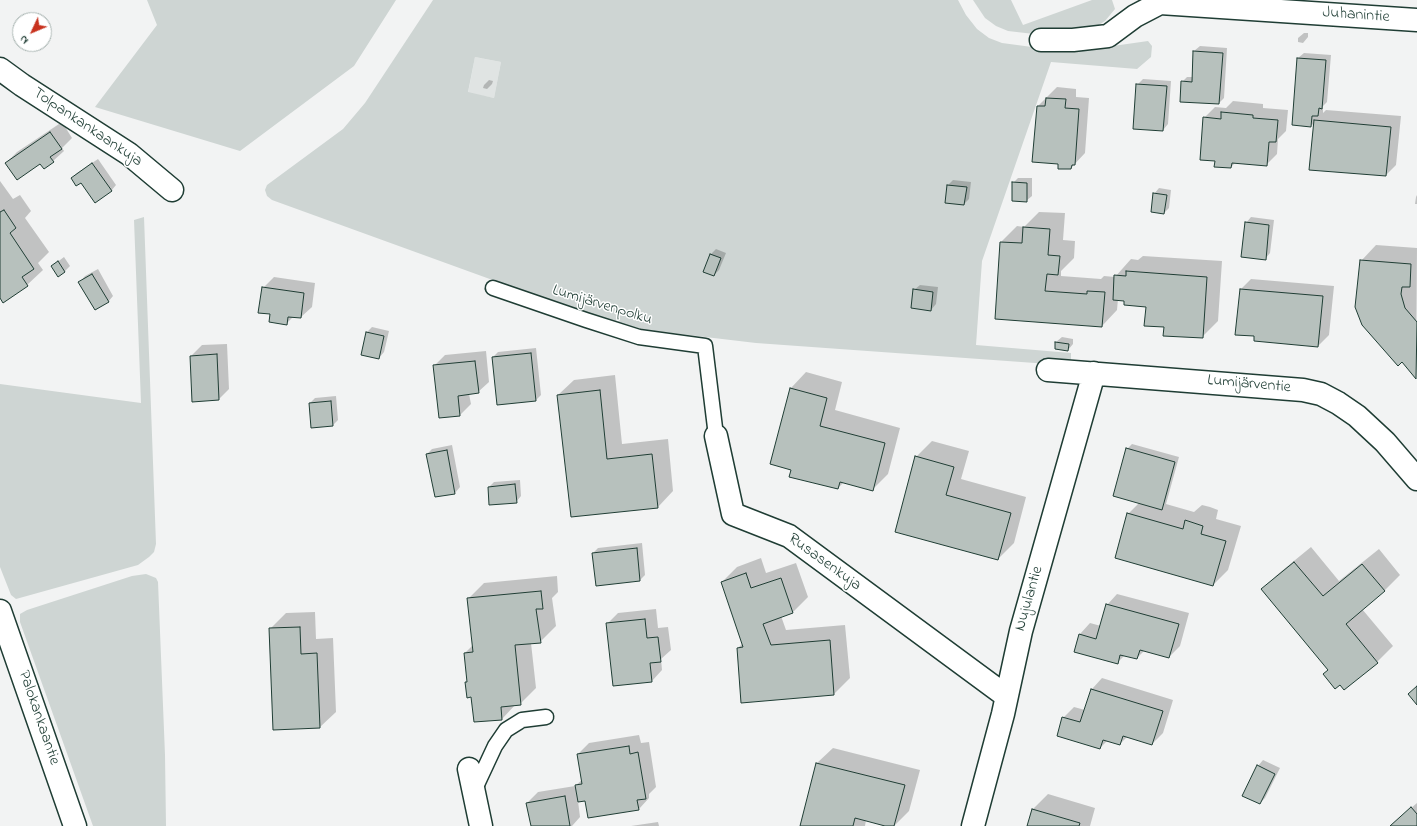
<!DOCTYPE html>
<html>
<head>
<meta charset="utf-8">
<style>
  body { margin:0 }
  #map { position:relative; width:1417px; height:826px; overflow:hidden; background:#f2f3f3; font-family:"Indie Flower",sans-serif }
  canvas { display:block }
  .north { position:absolute; left:12px; top:12px; width:40px; height:40px; box-sizing:border-box; background:#fff; border:1px solid #a5b1ae; border-radius:50%; rotate:226deg; font-size:11px; font-weight:700; line-height:16px; text-align:center; color:#1f3d34 }
  .north::after { content:''; display:block; margin:auto; width:14px; height:18px; background:#c8321e; clip-path:polygon(50% 0,100% 100%,50% 72%,0 100%) }
</style>
</head>
<body>
<div id="map">
<canvas width="1417" height="826"></canvas>
<div class="north">N</div>
</div>
<script>
const ctx = document.querySelector('canvas').getContext('2d');
ctx.lineJoin = 'round';
function paint(path, color) { ctx.fillStyle = color; ctx.fill(path, 'evenodd'); }
const toPath = rows => new Path2D(rows.map(r => 'M' + r).join(''));
function stroke(path, color, width, dash) { ctx.strokeStyle = color; ctx.lineWidth = width; ctx.lineCap = dash ? 'butt' : 'round'; ctx.setLineDash(dash || []); ctx.stroke(path); }
function label(font, color, halo, rows, align = 'center') {
  ctx.font = font + ' "Indie Flower",sans-serif'; ctx.lineWidth = 3; ctx.setLineDash([]); ctx.textBaseline = 'middle'; ctx.strokeStyle = halo; ctx.fillStyle = color; for (const [text, x, y, turn = 0] of rows) {
    ctx.save(); ctx.translate(x, y); ctx.rotate((+turn || 0) * Math.PI / 180); ctx.textAlign = isNaN(turn) ? turn : align; if (halo) ctx.strokeText(text, 0, 0); ctx.fillText(text, 0, 0); ctx.restore();
  }
}
const built = toPath([
  [475,57,501,62,494,98,468,93]
]);
const green = toPath([
  [147,0,396,0,354,66,240,151,95,107,157,25],
  [433,0,958,0,966,15,977,29,989,38,1002,43,1032,47,1113,46,1148,41,1152,46,1151,57,1137,69,1051,62,982,261,976,345,1071,353,1071,359,1068,363,1063,365,756,343,646,330,589,315,272,200,267,196,265,190,267,185,343,129,365,103],
  [475,57,501,62,494,98,468,92],
  [973,0,1011,0,1023,25,1092,0,1112,0,1115,9,1105,21,1094,28,1034,34,1008,31,996,26,985,18],
  [144,217,156,544,154,552,149,557,138,565,16,599,11,595,0,567,0,384,141,403,134,220],
  [146,574,156,578,158,582,165,755,166,826,93,826,20,622,20,614,27,610,132,576]
]);
const shadow = toPath([
  [1304,33,1308,33,1308,37,1303,43,1298,42,1298,38],
  [1200,46,1227,48,1224,98,1219,103,1182,82,1187,77,1193,77,1194,51],
  [1304,53,1331,55,1327,102,1323,106,1323,113,1326,110,1401,116,1396,165,1386,175,1315,122,1311,126,1298,58],
  [1143,79,1171,81,1168,124,1163,130,1137,85],
  [489,80,493,81,492,84,487,89,483,88,484,85],
  [1057,87,1076,89,1076,97,1089,98,1085,153,1071,168,1038,106],
  [1233,101,1263,104,1263,108,1288,110,1286,131,1278,139,1277,154,1266,165,1236,162,1231,167,1216,160,1204,118,1215,107,1226,108],
  [62,122,72,138,62,148,64,151,53,161,6,163,17,152],
  [98,159,116,185,111,191,72,178,77,173],
  [1018,178,1032,178,1032,196,1026,201,1013,183],
  [953,180,971,182,969,199,964,204,948,185],
  [0,181,13,199,20,195,31,211,25,218,49,252,38,263,43,270,27,285,0,296],
  [1159,188,1171,190,1169,208,1164,213,1154,194],
  [1417,195,1417,204,1415,204,1416,197],
  [1039,212,1065,213,1063,240,1075,241,1074,258,1061,271,1061,276,1101,279,1104,276,1115,277,1131,259,1138,260,1143,256,1222,261,1218,321,1202,337,1165,326,1147,306,1125,300,1118,299,1117,310,1102,326,996,318,1001,242,1017,226,1024,227],
  [1251,217,1274,220,1270,253,1265,259,1246,223],
  [1376,245,1417,248,1416,377,1402,361,1361,261],
  [716,249,726,253,719,270,714,275,704,271,711,254],
  [64,257,70,266,64,272,52,266],
  [98,269,113,296,108,302,80,282,85,276],
  [274,277,315,283,312,307,301,317,294,316,286,324,271,314,263,288],
  [1251,279,1334,286,1329,335,1318,346,1255,335,1241,289],
  [920,285,938,287,936,304,931,310,914,290],
  [372,327,389,331,384,352,379,358,367,332],
  [1062,337,1073,339,1073,344,1068,350,1056,342],
  [227,344,229,389,219,399,191,356,202,345],
  [536,348,541,395,536,400,493,357,498,352],
  [486,351,489,382,478,392,469,394,471,404,460,415,434,366,445,355],
  [806,372,842,382,835,410,900,428,888,474,872,490,844,482,838,488,792,469,771,463,791,388],
  [615,375,622,444,668,439,673,491,658,507,572,516,558,395,574,380],
  [336,396,338,420,333,425,312,427,310,403,315,398],
  [932,441,969,451,961,479,1026,497,1014,543,998,559,896,531,916,457],
  [1132,444,1179,457,1166,504,1194,512,1202,505,1210,507,1218,510,1216,519,1241,526,1228,570,1213,585,1128,514,1140,502,1127,449],
  [452,445,460,487,455,493,427,454,432,449],
  [520,480,521,496,516,502,489,487,494,482],
  [642,543,645,575,640,580,593,553,598,548],
  [1311,547,1339,581,1379,549,1400,575,1385,590,1362,609,1393,646,1377,662,1345,689,1262,589,1278,574],
  [761,558,766,573,796,563,808,597,793,612,781,616,786,630,845,625,850,678,834,694,738,648,743,643,722,582,737,567],
  [557,576,558,592,552,598,556,626,540,642,531,643,536,688,520,704,516,704,502,719,472,696,466,683,468,681,465,653,473,645,469,598,484,583],
  [1117,594,1189,613,1180,646,1169,657,1145,650,1137,658,1125,655,1117,663,1075,652,1080,634,1090,623,1101,626,1107,605],
  [656,609,658,628,668,627,671,650,661,659,662,670,652,681,607,624,618,613],
  [315,612,316,639,333,638,336,712,320,727,274,729,270,629,286,613],
  [1102,678,1173,700,1163,733,1152,744,1128,736,1120,744,1108,740,1100,748,1063,718,1074,707,1085,710,1092,689],
  [639,735,641,743,649,742,656,787,649,794,649,798,639,809,586,800,578,801,580,817,572,826,532,826,527,803,538,792,575,786,583,779,578,754,589,743],
  [833,748,920,770,909,811,894,826,889,826,866,820,865,826,801,826,817,763],
  [1263,760,1280,768,1265,798,1260,803,1258,766],
  [1048,794,1095,808,1090,826,1028,826,1033,809],
  [1417,803,1417,826,1390,826],
  [658,822,659,826,631,826]
]);
const building = toPath([
  [1193,51,1223,53,1219,104,1180,102,1181,81,1192,82,1193,51],
  [1297,58,1326,60,1322,109,1319,108,1318,116,1312,116,1311,127,1292,125,1297,58],
  [1136,84,1167,86,1163,131,1133,129,1136,84],
  [1046,98,1066,99,1065,108,1079,109,1075,165,1072,165,1071,169,1058,169,1058,164,1032,162,1037,106,1045,106,1046,98],
  [1221,112,1253,115,1253,118,1278,120,1276,142,1269,142,1267,166,1232,163,1231,168,1214,167,1215,161,1200,160,1203,117,1221,119,1221,112],
  [1314,120,1391,127,1386,176,1309,170,1314,120],
  [50,132,62,149,50,157,54,162,44,169,40,164,17,180,5,163,50,132],
  [92,163,112,191,95,203,81,183,76,186,71,178,92,163],
  [1012,182,1027,183,1027,202,1012,201,1012,182],
  [947,185,967,187,964,205,945,203,947,185],
  [1153,193,1167,195,1164,214,1151,212,1153,193],
  [4,210,16,228,10,233,34,269,22,277,28,286,3,303,0,298,0,212,4,210],
  [1245,222,1269,225,1266,260,1241,257,1245,222],
  [1023,227,1050,229,1048,255,1060,256,1058,275,1047,274,1045,291,1087,294,1087,291,1105,292,1102,327,995,319,1000,242,1022,243,1023,227],
  [710,254,721,258,714,276,703,272,710,254],
  [1360,260,1411,264,1410,287,1402,287,1401,294,1405,308,1417,322,1416,379,1402,362,1398,366,1362,325,1355,307,1360,260],
  [58,261,65,272,58,277,51,266,58,261],
  [1126,271,1207,277,1203,338,1163,336,1164,327,1144,326,1146,307,1124,305,1124,301,1113,300,1114,275,1126,276,1126,271],
  [92,274,109,302,95,310,78,282,92,274],
  [262,287,304,293,301,318,288,317,287,325,269,322,270,314,258,313,262,287],
  [913,289,933,292,931,311,911,308,913,289],
  [1240,289,1323,296,1318,347,1254,341,1254,336,1235,335,1240,289],
  [366,332,384,336,379,359,361,355,366,332],
  [1055,342,1069,344,1068,351,1055,349,1055,342],
  [531,353,536,401,497,405,492,357,531,353],
  [217,354,219,400,192,402,190,356,217,354],
  [475,361,479,393,458,396,460,416,439,418,433,365,475,361],
  [790,388,827,398,820,426,885,443,873,491,840,482,838,489,789,477,791,470,770,464,790,388],
  [600,390,607,459,652,454,658,508,571,517,557,395,600,390],
  [331,401,333,426,311,428,309,403,331,401],
  [1126,448,1175,462,1162,510,1113,496,1126,448],
  [447,450,455,494,435,497,426,454,447,450],
  [915,456,954,467,946,495,1011,513,998,560,895,532,915,456],
  [515,484,517,503,489,505,488,487,515,484],
  [1127,513,1183,529,1185,520,1203,526,1201,534,1226,541,1213,586,1115,558,1127,513],
  [637,548,640,581,596,586,592,553,637,548],
  [1294,562,1323,596,1362,564,1385,591,1346,624,1378,663,1344,690,1340,685,1335,689,1323,674,1328,670,1261,589,1294,562],
  [746,573,751,588,781,578,793,613,763,624,771,645,830,640,834,695,741,703,737,648,743,647,721,582,746,573],
  [541,591,543,609,536,609,541,643,515,645,521,705,501,707,502,720,474,722,471,697,467,698,465,682,467,682,464,653,473,652,467,598,541,591],
  [1106,604,1179,624,1169,658,1140,650,1137,659,1120,655,1118,664,1074,652,1079,634,1096,639,1106,604],
  [645,619,647,638,658,637,661,662,650,663,652,682,613,686,606,623,645,619],
  [300,627,301,654,317,653,320,728,273,730,269,628,300,627],
  [1417,686,1417,705,1408,694,1417,686],
  [1091,689,1163,711,1152,745,1123,736,1120,745,1103,740,1100,749,1057,736,1062,717,1080,722,1091,689],
  [629,746,630,754,638,752,646,799,637,800,639,810,588,818,585,801,578,802,575,785,582,784,577,754,629,746],
  [816,763,905,785,894,826,885,826,855,818,853,826,800,826,816,763],
  [1257,765,1275,774,1260,804,1242,796,1257,765],
  [565,796,570,826,531,826,526,803,565,796],
  [1411,807,1417,814,1417,826,1390,826,1411,807],
  [1032,809,1080,823,1079,826,1027,826,1032,809]
]);
const service = toPath([
  [493,288,586,320,639,337,705,346,716,436],
  [474,791,495,746,506,730,522,720,546,717]
]);
const minor = toPath([
  [1041,40,1073,40,1108,36,1135,16,1160,3,1417,20],
  [0,69,22,85,129,154,172,190],
  [1048,370,1303,390,1321,394,1338,403,1357,416,1385,442,1417,479],
  [716,436,733,514,789,536,1006,696],
  [469,769,481,826],
  [973,826,1003,714,1021,631,1094,373]
]);
const secondary = toPath([
  [0,611,75,826]
]);
const streetNames = [
  ["Juhanintie",1356,16,4],
  ["Tolpankankaankuja",87,128,34],
  ["Lumijärvenpolku",602,306,17],
  ["Lumijärventie",1249,385,5],
  ["Rusasenkuja",824,563,36],
  ["Nujulantie",1030,599,-74],
  ["Palokankaantie",38,718,71]
];
paint(built, '#e0e4e3');
paint(green, '#ced5d3');
paint(shadow, '#0003');
paint(building, '#b7c1bd');
stroke(building, '#1f3d34', 1);
stroke(service, '#1f3d34', 17);
stroke(minor, '#1f3d34', 25);
stroke(secondary, '#1f3d34', 25);
stroke(service, '#fff', 14);
stroke(minor, '#fff', 22);
stroke(secondary, '#fff', 22);
label('16px', '#1f3d34', '#fff', streetNames);
</script>
</body>
</html>
